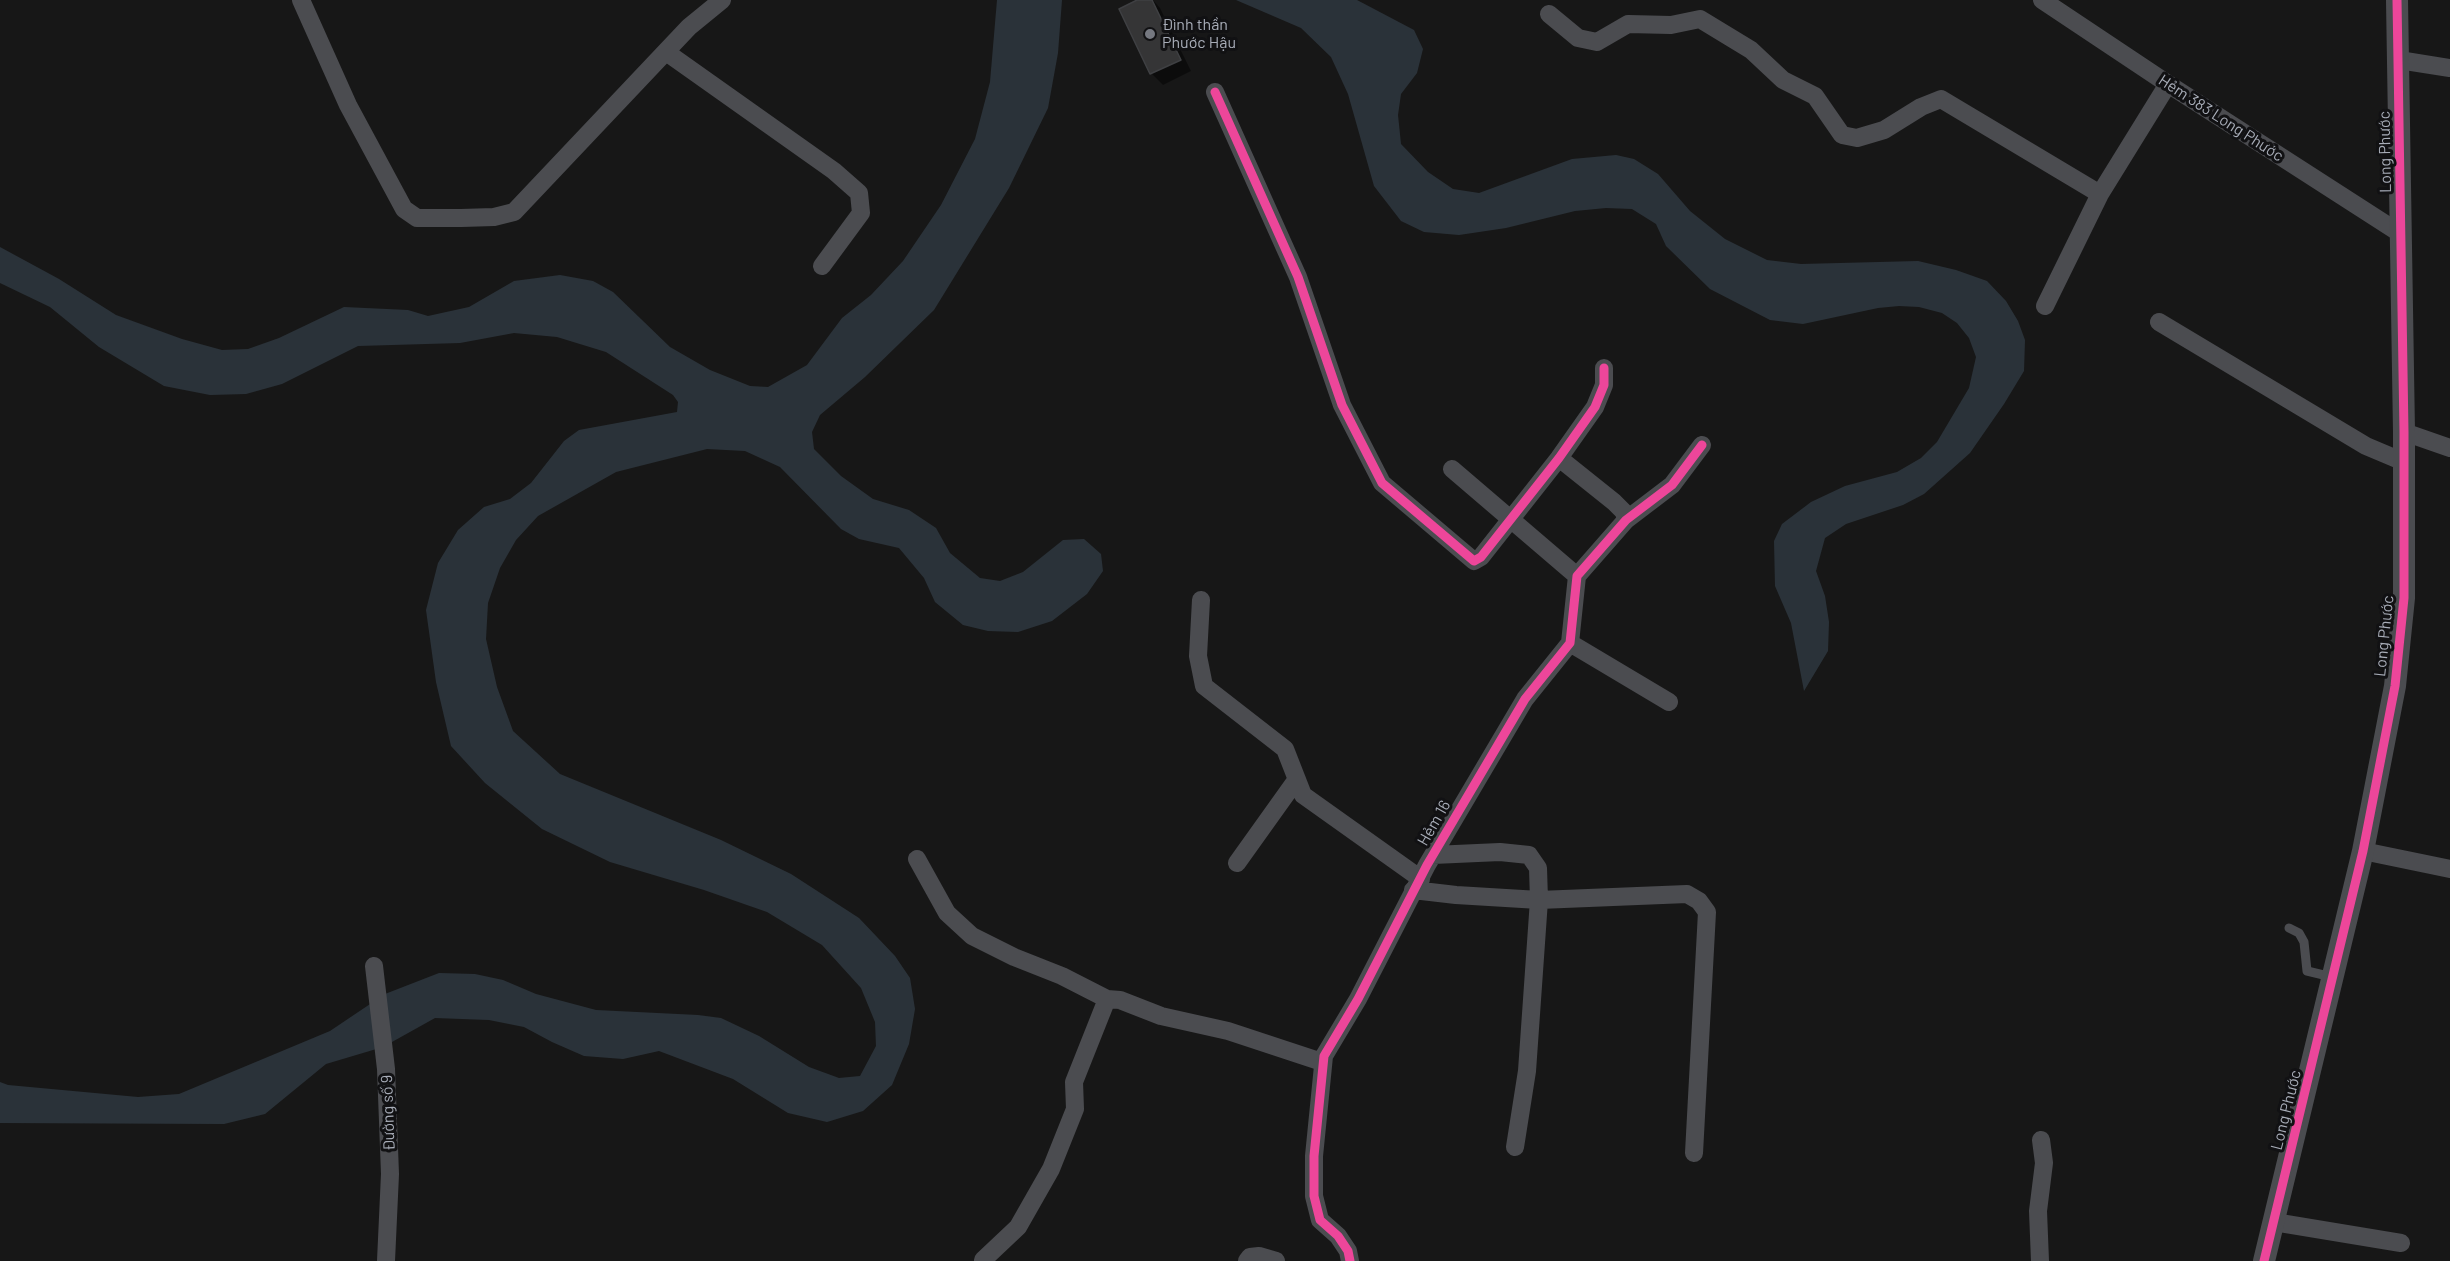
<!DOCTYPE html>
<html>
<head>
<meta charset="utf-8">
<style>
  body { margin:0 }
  canvas { display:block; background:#171717 }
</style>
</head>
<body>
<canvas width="2450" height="1261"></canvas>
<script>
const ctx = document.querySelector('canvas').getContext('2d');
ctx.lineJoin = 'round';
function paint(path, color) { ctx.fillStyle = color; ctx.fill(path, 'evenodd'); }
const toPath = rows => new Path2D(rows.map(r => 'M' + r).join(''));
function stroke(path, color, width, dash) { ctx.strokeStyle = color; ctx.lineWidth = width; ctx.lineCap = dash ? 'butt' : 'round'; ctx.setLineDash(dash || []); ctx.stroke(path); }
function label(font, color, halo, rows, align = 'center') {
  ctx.font = font + ' Barlow,sans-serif'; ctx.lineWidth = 6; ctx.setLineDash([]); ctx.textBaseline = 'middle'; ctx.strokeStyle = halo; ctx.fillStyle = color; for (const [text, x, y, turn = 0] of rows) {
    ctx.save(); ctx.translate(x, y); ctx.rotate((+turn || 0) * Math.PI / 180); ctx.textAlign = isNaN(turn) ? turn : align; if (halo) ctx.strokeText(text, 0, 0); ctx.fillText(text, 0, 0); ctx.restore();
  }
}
const water = toPath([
  [997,0,1062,0,1058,53,1048,108,1009,188,934,310,865,377,820,415,812,432,814,449,841,476,873,499,909,510,936,528,950,553,980,578,1000,581,1023,572,1063,540,1084,539,1101,554,1103,571,1087,594,1052,621,1018,632,988,631,963,625,935,602,924,578,899,548,859,539,841,529,780,467,745,451,707,449,616,472,538,516,516,540,500,568,488,603,486,639,497,687,513,731,560,774,721,840,791,874,859,918,895,956,910,978,915,1009,909,1044,892,1085,863,1111,827,1122,788,1113,733,1079,659,1051,623,1059,584,1056,552,1042,524,1027,489,1020,435,1018,383,1047,326,1064,265,1114,224,1124,0,1123,0,1082,8,1085,138,1097,179,1094,330,1031,385,994,439,973,475,974,503,980,536,994,596,1010,698,1015,721,1018,759,1036,809,1067,839,1078,860,1076,876,1046,875,1022,861,988,822,945,767,912,704,890,610,862,542,829,485,783,451,746,436,682,426,610,438,563,458,530,484,507,510,499,531,483,564,441,579,430,677,412,678,402,673,395,606,352,557,337,514,333,460,343,358,346,282,384,246,394,210,395,164,386,99,347,50,307,0,283,0,247,59,279,116,315,182,339,222,350,248,349,279,338,344,307,408,310,428,316,469,307,514,281,560,275,593,281,613,292,670,347,710,370,750,386,768,387,807,365,842,318,871,295,903,261,941,205,975,139,990,82],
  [1236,0,1357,0,1414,30,1423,49,1417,73,1401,94,1398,115,1401,144,1428,172,1453,189,1479,193,1572,159,1616,155,1634,159,1658,174,1690,211,1725,239,1767,260,1801,264,1918,261,1956,270,1987,281,2006,301,2018,321,2025,340,2024,371,2004,404,1970,453,1924,494,1903,505,1846,524,1825,538,1816,571,1825,596,1829,622,1828,651,1804,691,1791,623,1775,586,1774,541,1782,524,1811,502,1845,486,1897,472,1921,458,1937,442,1969,388,1976,357,1969,338,1957,323,1942,313,1919,307,1899,306,1878,308,1803,324,1770,320,1710,289,1666,246,1656,224,1632,209,1606,208,1575,211,1506,228,1459,235,1424,232,1401,221,1374,186,1348,94,1331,57,1301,28]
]);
const shadow = toPath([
  [1141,0,1153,0,1160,8,1191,71,1163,85,1151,73]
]);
const building = toPath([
  [1137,0,1152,0,1181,60,1150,74,1119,9,1137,0]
]);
const service = toPath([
  [2289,928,2299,933,2304,942,2307,971,2332,977]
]);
const minor = toPath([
  [301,0,348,105,404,209,417,218,461,218,494,217,514,212,689,27,722,0],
  [2042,0,2168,84,2401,234],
  [1549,14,1578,38,1597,42,1628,24,1671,25,1700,19,1751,50,1783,80,1815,96,1842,135,1857,138,1884,130,1921,107,1941,99,2100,194],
  [666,52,834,171,859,193,861,213,822,266],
  [2399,60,2450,68],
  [1215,92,1298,277,1342,405,1382,483,1474,561,1481,557,1559,458,1595,407,1604,385,1604,368],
  [2045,306,2100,194,2168,84],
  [2159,322,2366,446,2404,462],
  [2404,432,2450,448],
  [1559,458,1614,502,1624,512,1626,520],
  [1452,469,1577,576],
  [1201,600,1198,656,1204,686,1285,749,1303,795,1421,879],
  [1570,643,1669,702],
  [2363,851,2450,869],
  [1433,855,1500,852,1529,855,1538,868,1539,900,1527,1071,1515,1147],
  [917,859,947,913,972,936,1014,957,1062,976,1107,999],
  [1237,863,1297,779],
  [1413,890,1456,895,1539,900,1687,894,1699,901,1707,912,1694,1153],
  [374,966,386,1069,390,1174,386,1261],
  [2274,1222,2401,1243],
  [983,1260,1018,1227,1051,1169,1075,1109,1074,1082,1107,999,1120,1000,1161,1016,1228,1031,1322,1062],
  [1247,1261,1250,1257,1259,1256,1276,1261],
  [1350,1261,1348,1251,1338,1236,1320,1220,1314,1196,1314,1156,1324,1056,1358,999,1427,865,1525,699,1570,643,1577,576,1626,520,1672,485,1702,445],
  [2040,1261,2038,1211,2044,1163,2041,1140]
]);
const tertiary = toPath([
  [2264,1261,2363,851,2395,686,2404,598,2404,432,2397,0]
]);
const cycleway = toPath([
  [1215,92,1298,277,1342,405,1382,483,1474,561,1481,557,1559,458,1595,407,1604,385,1604,368],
  [1350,1261,1348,1251,1338,1236,1320,1220,1314,1196,1314,1156,1324,1056,1358,999,1427,865,1525,699,1570,643,1577,576,1626,520,1672,485,1702,445],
  [2264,1261,2363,851,2395,686,2404,598,2404,432,2397,0]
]);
const markers = [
  [1150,34,6,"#757880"]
];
const poiNames = [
  ["Đình thần",1162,25],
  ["Phước Hậu",1162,43]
];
const streetNames = [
  ["Hẻm 383 Long Phước",2221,118,33],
  ["Long Phước",2385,152,-91],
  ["Long Phước",2384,636,-84],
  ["Hẻm 16",1434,823,-60],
  ["Long Phước",2286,1110,-76],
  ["Đường số 9",388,1113,-92]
];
paint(water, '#2a3239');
paint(shadow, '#0007');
paint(building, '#353536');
stroke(building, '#3f4043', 1.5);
stroke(service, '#4b4c50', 9);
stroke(minor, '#4b4c50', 18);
stroke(tertiary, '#4b4c50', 22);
stroke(cycleway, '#ed469a', 9);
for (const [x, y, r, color] of markers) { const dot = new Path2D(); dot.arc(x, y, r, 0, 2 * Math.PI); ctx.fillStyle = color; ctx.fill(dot); stroke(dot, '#111113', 2); }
label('16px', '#a8adb8', '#111113', poiNames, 'left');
label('16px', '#a8adb8', '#111113', streetNames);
</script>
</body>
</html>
